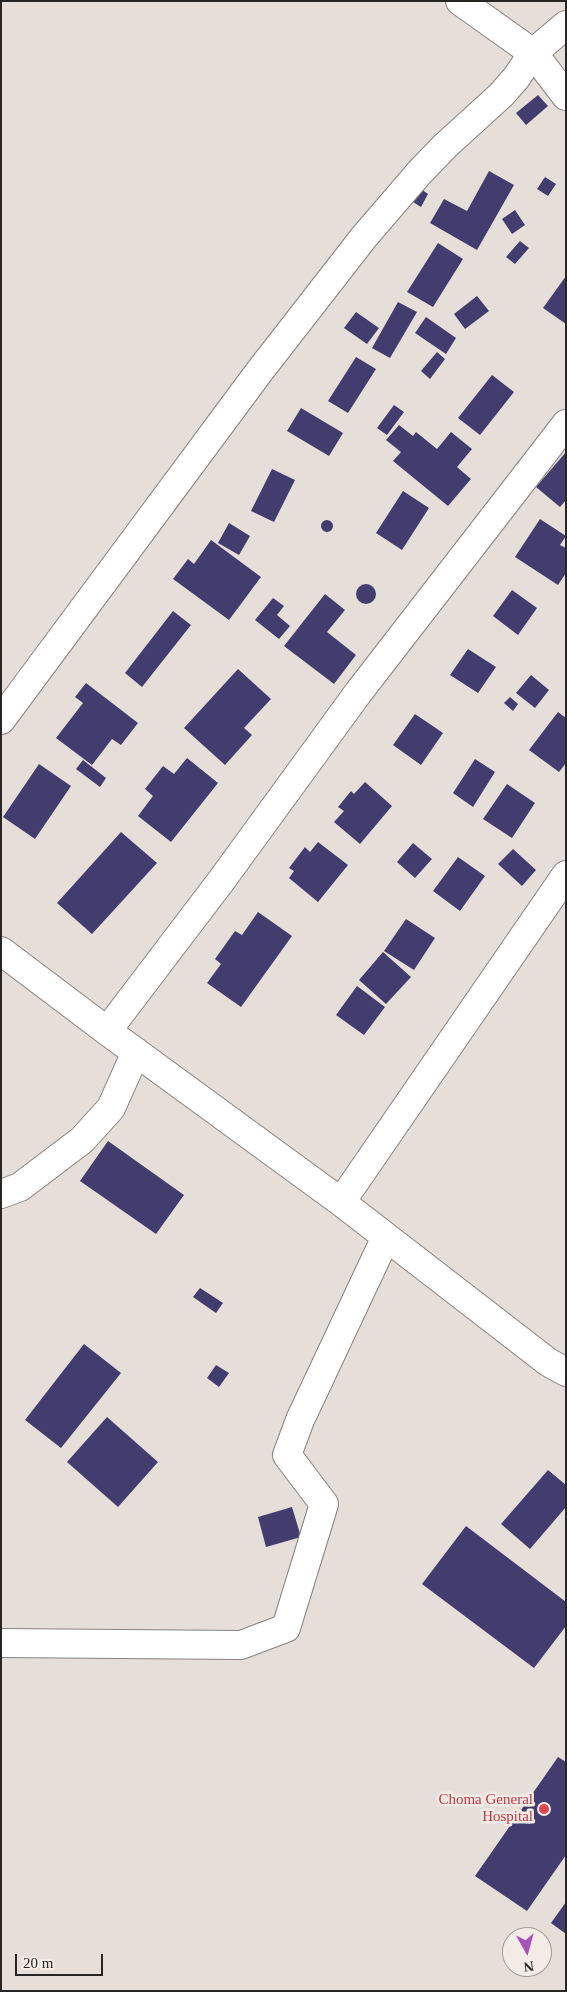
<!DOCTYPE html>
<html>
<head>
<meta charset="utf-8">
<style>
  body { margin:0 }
  #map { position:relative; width:567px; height:1992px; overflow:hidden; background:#e6ded9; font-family:Georgia,serif }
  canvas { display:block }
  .frame { position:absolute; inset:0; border:2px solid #282523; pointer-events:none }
  .north { position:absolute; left:502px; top:1927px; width:50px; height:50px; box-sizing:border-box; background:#f3ebe6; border:1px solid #a29c98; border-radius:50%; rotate:173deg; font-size:14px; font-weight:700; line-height:20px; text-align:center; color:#282523 }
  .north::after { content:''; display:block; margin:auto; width:18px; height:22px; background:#a850bc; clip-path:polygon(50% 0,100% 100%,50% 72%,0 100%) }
  .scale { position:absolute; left:15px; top:1954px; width:88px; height:22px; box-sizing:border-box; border:2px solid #282523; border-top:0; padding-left:6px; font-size:15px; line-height:18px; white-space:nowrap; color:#282523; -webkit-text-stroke:4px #f3ebe6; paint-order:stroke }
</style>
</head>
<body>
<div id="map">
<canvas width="567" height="1992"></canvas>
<div class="frame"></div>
<div class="north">N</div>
<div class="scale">20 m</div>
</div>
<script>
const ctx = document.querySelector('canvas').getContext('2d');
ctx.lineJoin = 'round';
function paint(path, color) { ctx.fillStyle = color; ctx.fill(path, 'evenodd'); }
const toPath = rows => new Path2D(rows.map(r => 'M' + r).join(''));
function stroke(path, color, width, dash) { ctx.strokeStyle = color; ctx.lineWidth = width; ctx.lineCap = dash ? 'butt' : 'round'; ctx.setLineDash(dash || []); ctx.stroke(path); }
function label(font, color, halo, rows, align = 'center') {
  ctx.font = font + ' Georgia,serif'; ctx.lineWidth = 5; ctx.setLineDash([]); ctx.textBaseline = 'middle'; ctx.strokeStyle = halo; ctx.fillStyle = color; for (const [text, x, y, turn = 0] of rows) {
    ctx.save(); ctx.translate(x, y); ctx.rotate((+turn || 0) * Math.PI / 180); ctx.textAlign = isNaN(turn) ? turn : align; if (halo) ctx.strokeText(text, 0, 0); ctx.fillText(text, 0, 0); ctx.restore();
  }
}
const building = toPath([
  [538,95,548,106,526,125,516,113],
  [489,171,514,185,477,250,430,223,444,199,467,211],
  [545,177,556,184,548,196,537,189],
  [421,189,428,194,421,207,413,202],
  [515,210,525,225,512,234,502,219],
  [520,241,529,248,515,264,506,257],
  [438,243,463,259,433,307,407,292],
  [566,276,566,324,543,308],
  [477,296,489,311,465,329,454,314],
  [398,302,417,312,390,358,372,348],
  [356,312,379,328,367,344,344,328],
  [426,317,456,338,446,354,415,333],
  [437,352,445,359,430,379,421,371],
  [356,357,376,369,348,413,328,401],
  [492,375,514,392,480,435,458,418],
  [394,405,404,412,387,435,377,428],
  [301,408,343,433,329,456,287,431],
  [399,425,413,436,416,432,437,449,451,432,472,449,457,467,471,479,448,506,393,461,401,452,386,440],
  [566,452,566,500,560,507,536,487],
  [272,469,295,480,274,522,251,511],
  [403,491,429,508,402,550,376,533],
  [540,519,566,536,560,545,566,548,566,573,558,585,515,557],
  '321 526a6 6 0 1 1 12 0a6 6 0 1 1-12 0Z',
  [229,523,250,536,239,555,218,543],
  [211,540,261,577,229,620,173,579,188,559,194,564],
  '356 594a10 10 0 1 1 20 0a10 10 0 1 1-20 0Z',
  [512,590,537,608,518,635,493,616],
  [325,594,345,610,327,632,356,655,334,684,284,646],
  [273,598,284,606,277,615,290,626,279,639,255,620],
  [173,611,191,625,142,687,125,673],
  [468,649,496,667,478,693,450,675],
  [238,669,271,699,244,728,252,735,225,765,184,728],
  [531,675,549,690,535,708,516,693],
  [86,683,138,723,121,745,112,739,92,765,56,738,83,703,75,697],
  [510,697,518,704,513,711,504,703],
  [558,712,566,718,566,763,559,772,529,750],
  [415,714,443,733,421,765,393,745],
  [187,758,218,783,171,842,138,816,153,796,145,789,163,766,174,774],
  [475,759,495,772,473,807,453,793],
  [83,760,106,778,100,787,76,769],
  [39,764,71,786,35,839,3,817],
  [365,782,392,806,360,844,334,822,344,811,338,807,351,791,354,794],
  [507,784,535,803,512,838,483,819],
  [121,832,157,863,92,934,57,903],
  [318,842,348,865,318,902,289,878,294,871,289,868,305,847,310,852],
  [413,843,432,859,415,878,397,862],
  [513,849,536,870,522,886,498,864],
  [458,857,485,876,460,911,433,891],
  [258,912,292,936,241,1007,207,983,221,964,215,959,235,931,242,935],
  [406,919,435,938,414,970,384,951],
  [383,952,411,977,386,1004,359,980],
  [357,986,385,1007,364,1035,336,1015],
  [108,1141,184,1195,156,1234,80,1181],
  [200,1288,223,1303,216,1313,193,1297],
  [84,1344,121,1373,61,1448,25,1420],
  [216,1365,229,1373,219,1387,207,1378],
  [107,1417,158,1462,118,1507,67,1462],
  [548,1470,566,1485,566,1507,530,1549,501,1524],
  [292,1507,301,1537,266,1547,258,1517],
  [466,1526,566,1602,566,1626,534,1668,422,1584],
  [558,1757,566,1762,566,1855,527,1911,475,1876],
  [566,1902,566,1934,551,1923]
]);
const minor = toPath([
  [460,1,533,53,566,96],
  [1,720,259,372,364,237,419,173,445,146,501,95,516,78,533,53,566,25],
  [1,951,107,1031,341,1202,548,1362,566,1372],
  [107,1031,221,881,358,693,566,424],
  [1,1194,20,1187,82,1140,111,1108,136,1052],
  [341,1202,566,875],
  [1,1643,241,1645,286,1628,324,1504,287,1455,300,1420,386,1237]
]);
const markers = [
  [544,1809,6,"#e0444e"]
];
const healthNames = [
  ["Choma General",533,1800],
  ["Hospital",533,1817]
];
paint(building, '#433d6f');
stroke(minor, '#89817d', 30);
stroke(minor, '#fff', 28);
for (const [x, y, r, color] of markers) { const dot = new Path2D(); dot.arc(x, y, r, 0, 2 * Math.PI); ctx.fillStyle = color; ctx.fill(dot); stroke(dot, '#f3ebe6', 2); }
label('15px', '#be3a42', '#f3ebe6', healthNames, 'right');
</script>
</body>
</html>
